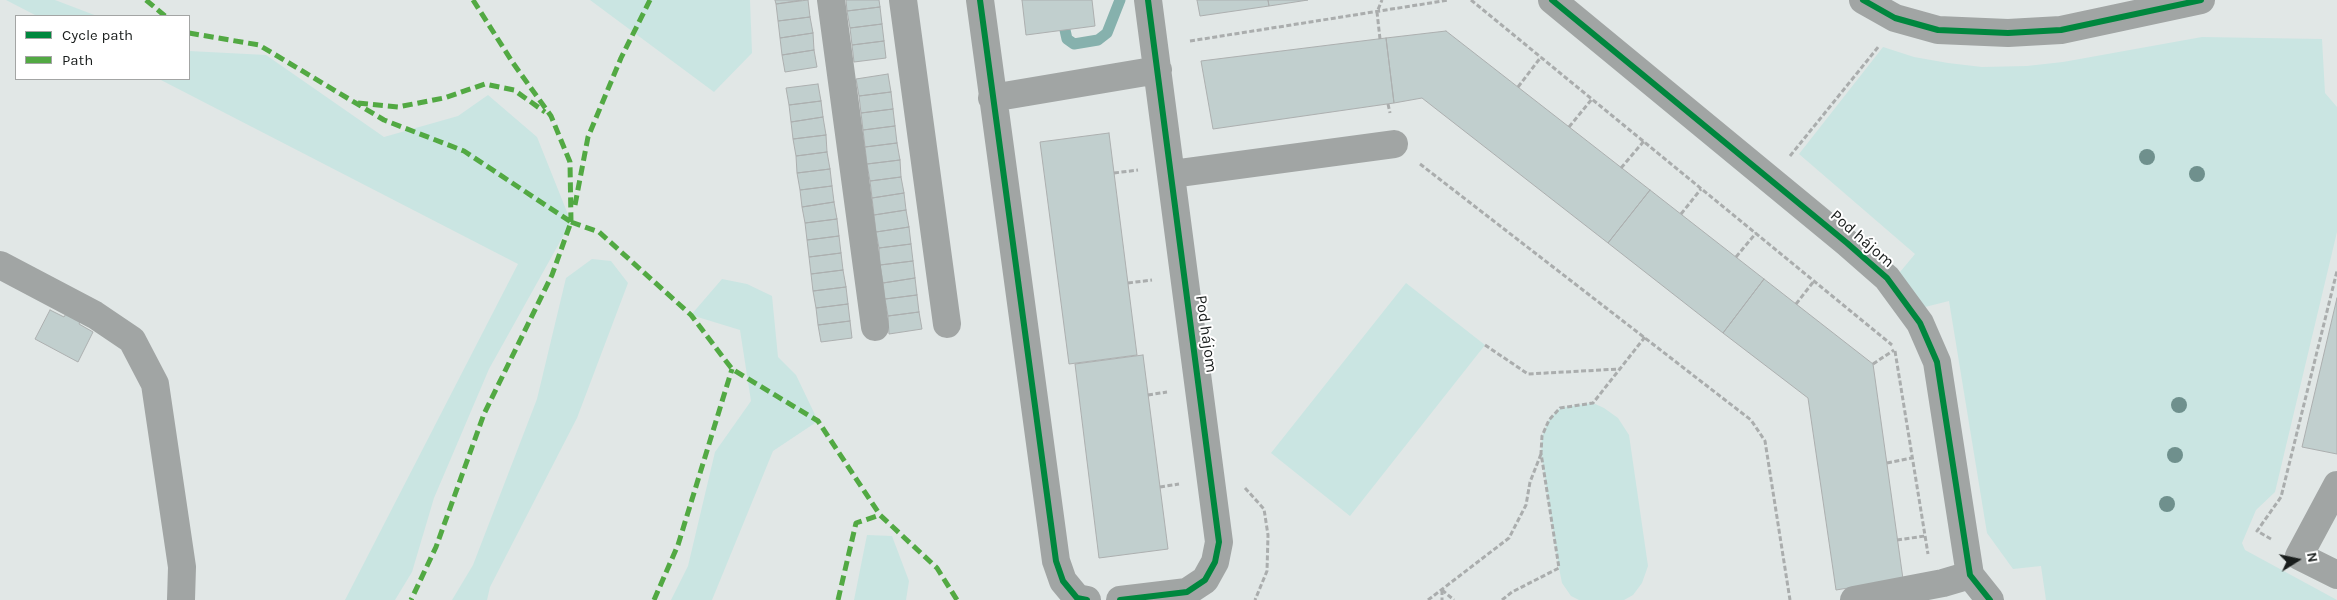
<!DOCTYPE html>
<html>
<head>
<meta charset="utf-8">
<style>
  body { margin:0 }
  #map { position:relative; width:2337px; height:600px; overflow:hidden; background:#e1e7e6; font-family:Karla,sans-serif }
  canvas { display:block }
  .legend { position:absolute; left:15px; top:15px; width:175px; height:65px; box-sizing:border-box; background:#fff; border:1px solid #a3a5a4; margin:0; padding:6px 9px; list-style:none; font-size:15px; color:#191d1c }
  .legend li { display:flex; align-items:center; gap:10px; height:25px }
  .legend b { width:25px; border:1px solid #a3a5a4 }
  .north { position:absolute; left:2272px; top:535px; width:50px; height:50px; -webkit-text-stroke:4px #fff; paint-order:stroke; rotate:80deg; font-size:14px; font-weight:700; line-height:20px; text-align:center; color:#191d1c }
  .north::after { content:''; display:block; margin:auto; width:18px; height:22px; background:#191d1c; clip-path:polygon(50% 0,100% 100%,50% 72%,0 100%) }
</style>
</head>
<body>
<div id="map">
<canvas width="2337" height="600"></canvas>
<ul class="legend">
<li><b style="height:6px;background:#00873e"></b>Cycle path</li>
<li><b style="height:6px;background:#52a943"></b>Path</li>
</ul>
<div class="north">N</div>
</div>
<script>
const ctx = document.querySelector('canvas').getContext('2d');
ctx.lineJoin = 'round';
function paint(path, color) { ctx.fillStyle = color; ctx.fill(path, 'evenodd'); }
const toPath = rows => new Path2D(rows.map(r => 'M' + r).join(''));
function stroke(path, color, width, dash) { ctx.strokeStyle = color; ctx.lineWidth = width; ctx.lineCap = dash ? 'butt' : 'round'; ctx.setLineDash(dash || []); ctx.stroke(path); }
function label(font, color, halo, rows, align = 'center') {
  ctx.font = font + ' Karla,sans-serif'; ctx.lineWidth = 4; ctx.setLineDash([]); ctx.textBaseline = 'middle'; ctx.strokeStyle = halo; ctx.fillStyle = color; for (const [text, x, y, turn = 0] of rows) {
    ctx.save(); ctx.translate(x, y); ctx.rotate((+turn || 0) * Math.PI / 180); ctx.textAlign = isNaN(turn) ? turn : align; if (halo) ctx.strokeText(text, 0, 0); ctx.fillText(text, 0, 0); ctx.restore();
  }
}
const green = toPath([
  [6,0,55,0,97,16,37,16],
  [590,0,750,0,752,53,714,92],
  [2202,37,2322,39,2325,93,2337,107,2337,232,2275,492,2256,510,2242,543,2245,550,2337,600,2046,600,2041,566,2013,569,1987,533,1949,301,1917,309,1895,278,1915,254,1799,154,1883,47,1914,57,1948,63,1982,67,2027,66,2063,62],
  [189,51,266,55,384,137,458,116,488,95,537,137,571,222,489,369,434,498,412,572,395,600,345,600,518,264,159,79,189,79],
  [592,259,611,261,628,283,577,418,490,587,487,600,452,600,473,565,537,399,566,278],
  [722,279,747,284,772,296,778,357,796,375,818,421,773,451,712,600,671,600,688,566,715,452,751,401,740,330,691,315],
  [1406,283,1485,345,1350,516,1271,453],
  [1593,403,1604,408,1618,418,1629,435,1648,566,1642,583,1633,595,1624,600,1579,600,1571,596,1562,583,1559,568,1541,453,1542,436,1549,420,1560,408],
  [867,535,892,536,909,581,906,600,854,600]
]);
const stream = toPath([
  [1065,30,1067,39,1074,44,1098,40,1107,33,1120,0]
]);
const building = toPath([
  [775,0,802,0,776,4,775,0],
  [808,0,810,17,778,21,776,4,808,0],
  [846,0,879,0,880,7,847,11,846,0],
  [1022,0,1092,0,1095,26,1026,35,1022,0],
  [1197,0,1268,0,1269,6,1200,16,1197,0],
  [1268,0,1308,0,1269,6,1268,0],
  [880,7,882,24,850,28,847,11,880,7],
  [810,17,813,33,780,38,778,21,810,17],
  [882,24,884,41,852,45,850,28,882,24],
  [1446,31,1650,190,1608,243,1422,98,1394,103,1386,38,1446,31],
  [813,33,814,50,782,55,780,38,813,33],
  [1386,38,1394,103,1213,129,1201,61,1386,38],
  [884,41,886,58,854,62,852,45,884,41],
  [814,50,817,67,785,72,782,55,814,50],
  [888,74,891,92,859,96,856,79,888,74],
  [818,84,821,101,789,105,786,88,818,84],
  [891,92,893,109,861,113,859,96,891,92],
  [821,101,823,117,791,122,789,105,821,101],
  [893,109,895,126,863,130,861,113,893,109],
  [823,117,826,135,793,139,791,122,823,117],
  [895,126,897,143,865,147,863,130,895,126],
  [1109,133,1137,355,1069,364,1040,142,1109,133],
  [826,135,827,152,796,156,793,139,826,135],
  [897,143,900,160,867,164,865,147,897,143],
  [827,152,830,169,797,173,796,156,827,152],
  [900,160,901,177,870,181,867,164,900,160],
  [830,169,832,186,800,190,797,173,830,169],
  [901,177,904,193,872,198,870,181,901,177],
  [832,186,834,202,802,207,800,190,832,186],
  [1650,190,1764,279,1723,333,1608,243,1650,190],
  [904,193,906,210,874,215,872,198,904,193],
  [834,202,837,219,805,223,802,207,834,202],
  [906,210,909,227,876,232,874,215,906,210],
  [837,219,839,236,807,240,805,223,837,219],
  [909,227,911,244,879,248,876,232,909,227],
  [839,236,841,253,809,257,807,240,839,236],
  [911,244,913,261,880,265,879,248,911,244],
  [841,253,843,270,811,274,809,257,841,253],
  [913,261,915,278,883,283,880,265,913,261],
  [843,270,846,287,813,291,811,274,843,270],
  [915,278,917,295,885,299,883,283,915,278],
  [1764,279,1873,364,1903,579,1836,590,1808,398,1723,333,1764,279],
  [846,287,848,304,816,308,813,291,846,287],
  [917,295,919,312,888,316,885,299,917,295],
  [2337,298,2337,454,2302,447,2337,298],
  [848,304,850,321,818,325,816,308,848,304],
  [50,310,64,317,68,310,82,318,79,324,93,332,78,362,35,339,50,310],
  [919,312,922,329,889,334,888,316,919,312],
  [850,321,852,338,821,342,818,325,850,321],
  [1143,355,1168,549,1099,558,1075,364,1143,355]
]);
const path = toPath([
  [1471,0,1892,345],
  [1380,39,1377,12,1382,0],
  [1190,41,1449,0],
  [1518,87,1541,57],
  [1388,104,1390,113],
  [1569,127,1592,99],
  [1790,156,1879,46],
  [1420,164,1751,420,1765,441,1790,600],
  [1621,168,1644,141],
  [1114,173,1138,170],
  [1681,214,1701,189],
  [1736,257,1756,233],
  [1128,283,1152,280],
  [1796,304,1814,281],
  [1485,345,1528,374,1619,369],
  [1895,351,1928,554],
  [1873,364,1894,350],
  [1148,395,1167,392],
  [1887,463,1912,458],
  [1160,487,1179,484],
  [1245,488,1264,509,1268,535,1267,571,1255,600],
  [2271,539,2257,531,2281,497,2337,271],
  [1897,540,1925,536],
  [1442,590,1454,600],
  [1442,590,1442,600],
  [1428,600,1509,538,1526,505,1530,482,1541,454],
  [1502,600,1512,592,1559,568,1541,453,1542,436,1549,420,1560,408,1593,403,1645,337]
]);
const minor = toPath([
  [831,0,875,327],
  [903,0,947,324],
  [980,0,1056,561,1063,581,1077,598,1087,600],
  [1552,0,1847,243,1887,278,1920,323,1937,362,1970,575,1990,600],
  [1863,0,1895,18,1938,30,2008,33,2061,30,2201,0],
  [992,98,1158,70],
  [1171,174,1394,144],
  [0,265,95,315,132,340,155,384,182,567,181,600],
  [2337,485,2299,556,2337,575],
  [1120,600,1187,592,1205,580,1215,562,1219,542,1148,0],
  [1854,600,1943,583,1970,575]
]);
const quiet = toPath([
  [146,0,165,16],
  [473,0,513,63,551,116,570,162,571,222],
  [189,33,259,45,384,120,464,151,571,222,552,275,484,414,436,547,411,600],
  [358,103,398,107,444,98,485,84,514,90,545,112],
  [575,205,588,137,621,58,650,0],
  [571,222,599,232,691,315,732,369,818,421,880,515,937,568,957,600],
  [654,600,678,545,732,369],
  [838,600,856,523,880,515]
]);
const cycleway = toPath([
  [980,0,1056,561,1063,581,1077,598,1087,600],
  [1552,0,1847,243,1887,278,1920,323,1937,362,1970,575,1990,600],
  [1863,0,1895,18,1938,30,2008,33,2061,30,2201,0],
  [1120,600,1187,592,1205,580,1215,562,1219,542,1148,0]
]);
const trees = [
  [2147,157],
  [2197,174],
  [2179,405],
  [2175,455],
  [2167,504]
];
const streetNames = [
  ["Pod hájom",1862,239,41],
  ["Pod hájom",1206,334,82]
];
paint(green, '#cae5e2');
stroke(stream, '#86b1ad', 11);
paint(building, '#c1cfce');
stroke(building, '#acafaf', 1);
stroke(path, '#aaadad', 3, [5, 2.5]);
stroke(minor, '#a1a5a4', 28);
stroke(quiet, '#52a943', 5, [10, 5]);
stroke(cycleway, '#00873e', 6);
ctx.fillStyle = '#6f908d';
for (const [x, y] of trees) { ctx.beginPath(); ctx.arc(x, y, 8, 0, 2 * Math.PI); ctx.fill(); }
label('16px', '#191d1c', '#fff', streetNames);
</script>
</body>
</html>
